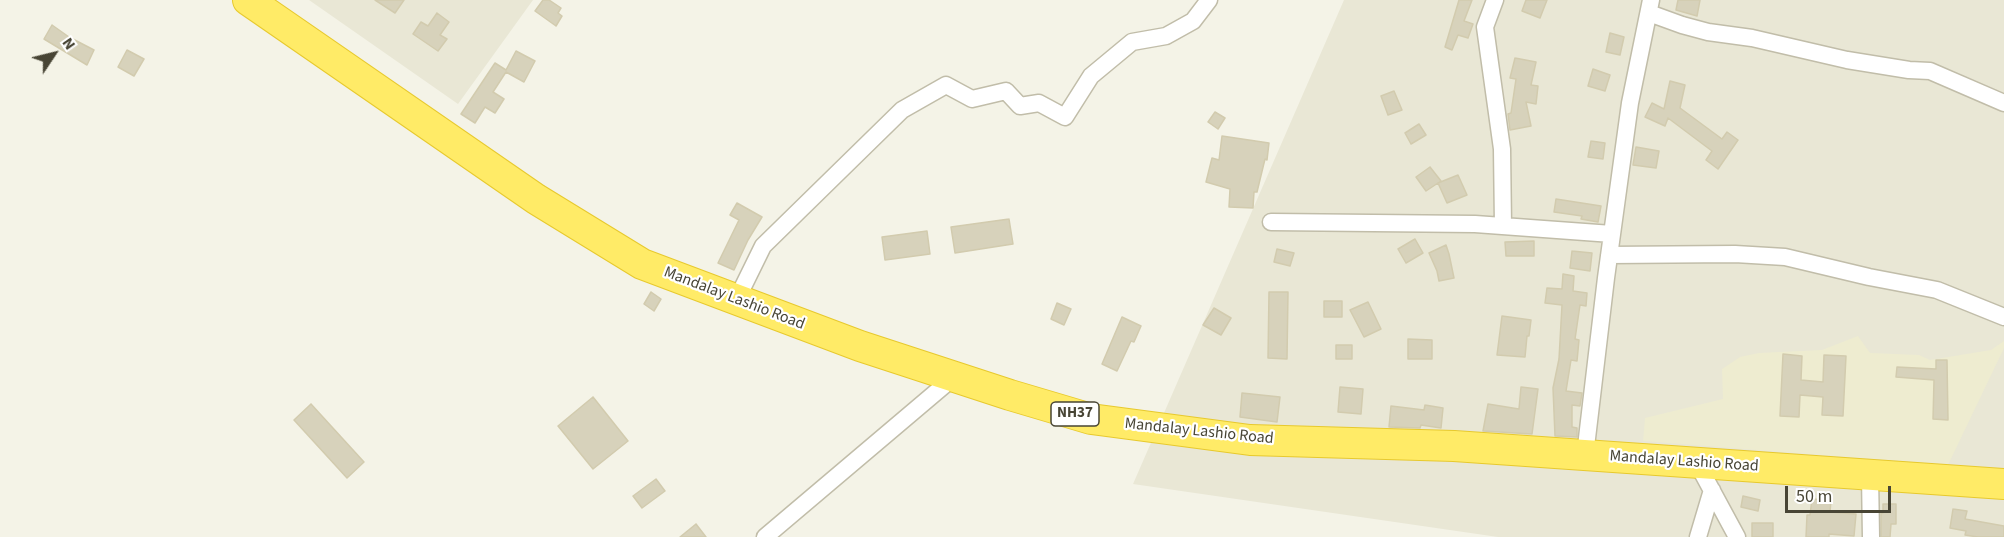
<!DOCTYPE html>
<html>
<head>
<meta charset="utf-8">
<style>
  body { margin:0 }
  #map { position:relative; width:2004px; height:537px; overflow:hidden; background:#f4f3e7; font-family:"Source Sans 3",sans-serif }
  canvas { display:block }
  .north { position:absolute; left:24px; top:24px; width:60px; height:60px; -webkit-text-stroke:4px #fff; paint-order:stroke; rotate:55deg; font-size:16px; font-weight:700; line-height:24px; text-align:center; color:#484535 }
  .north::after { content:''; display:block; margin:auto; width:21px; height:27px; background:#484535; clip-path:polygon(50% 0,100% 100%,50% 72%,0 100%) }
  .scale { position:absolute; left:1785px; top:486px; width:106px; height:27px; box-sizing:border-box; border:3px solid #484535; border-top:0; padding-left:8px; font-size:18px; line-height:21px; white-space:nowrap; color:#484535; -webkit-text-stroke:4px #fff; paint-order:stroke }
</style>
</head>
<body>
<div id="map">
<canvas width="2004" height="537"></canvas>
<div class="north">N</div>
<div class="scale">50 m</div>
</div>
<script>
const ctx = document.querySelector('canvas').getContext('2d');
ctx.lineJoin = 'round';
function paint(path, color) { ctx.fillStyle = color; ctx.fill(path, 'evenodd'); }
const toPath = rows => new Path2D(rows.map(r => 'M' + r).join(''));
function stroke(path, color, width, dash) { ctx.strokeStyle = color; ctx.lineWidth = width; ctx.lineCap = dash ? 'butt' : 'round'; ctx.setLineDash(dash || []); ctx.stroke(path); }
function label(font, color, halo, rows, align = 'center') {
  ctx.font = font + ' "Source Sans 3",sans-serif'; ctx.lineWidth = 4.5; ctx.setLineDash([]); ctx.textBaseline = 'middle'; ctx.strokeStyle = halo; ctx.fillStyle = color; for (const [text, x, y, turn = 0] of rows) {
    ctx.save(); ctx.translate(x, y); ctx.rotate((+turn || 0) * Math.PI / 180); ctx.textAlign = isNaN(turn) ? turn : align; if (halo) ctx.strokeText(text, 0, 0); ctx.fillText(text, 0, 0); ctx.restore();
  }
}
const residential = toPath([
  [309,0,533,0,458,104],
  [1344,0,2004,0,2004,537,1498,537,1133,484]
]);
const education = toPath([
  [1858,336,1870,353,1919,355,1930,360,1991,350,2004,341,2004,348,1948,465,1643,441,1645,418,1723,399,1722,369,1740,357,1759,353,1822,350]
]);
const building = toPath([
  [375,0,404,0,395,13,375,0],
  [543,0,549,0,561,8,558,13,562,16,556,26,535,11,543,0],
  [1459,0,1472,0,1464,21,1473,24,1468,38,1458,35,1452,50,1445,47,1459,0],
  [1526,0,1547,0,1540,18,1522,11,1526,0],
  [1678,0,1700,0,1697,16,1676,10,1678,0],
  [437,13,449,22,440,35,447,39,438,51,413,34,421,22,428,26,437,13],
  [52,25,69,37,94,50,87,65,44,39,52,25],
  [1610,33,1624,37,1620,55,1606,52,1610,33],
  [127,50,144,59,134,76,118,67,127,50],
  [516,51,535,61,524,82,506,72,493,92,504,99,495,113,485,107,475,123,461,114,495,63,506,70,516,51],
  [1515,58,1536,62,1531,85,1538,86,1536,104,1526,102,1531,126,1510,130,1508,114,1511,113,1516,79,1510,78,1515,58],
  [1593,69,1610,75,1605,91,1588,86,1593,69],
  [1670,81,1685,85,1680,108,1722,139,1727,132,1738,140,1718,169,1706,160,1712,151,1668,118,1665,126,1645,117,1652,103,1664,109,1670,81],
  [1394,91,1402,110,1388,115,1381,96,1394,91],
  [1215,112,1225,118,1218,129,1208,122,1215,112],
  [1419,124,1426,135,1411,144,1405,133,1419,124],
  [1222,136,1269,143,1267,160,1265,159,1257,192,1254,192,1253,208,1229,207,1230,189,1206,182,1212,158,1219,160,1222,136],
  [1591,141,1605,143,1603,159,1588,157,1591,141],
  [1636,147,1659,151,1656,168,1633,165,1636,147],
  [1430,167,1441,181,1426,191,1416,177,1430,167],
  [1458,175,1467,195,1447,203,1438,183,1458,175],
  [1556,199,1601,206,1598,222,1581,219,1582,216,1554,212,1556,199],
  [737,203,762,217,748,240,734,270,718,263,739,220,730,215,737,203],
  [1009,219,1013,244,955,253,951,227,1009,219],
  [927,231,930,254,885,260,882,237,927,231],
  [1415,239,1423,253,1406,263,1398,249,1415,239],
  [1534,241,1534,256,1506,256,1505,242,1534,241],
  [1446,245,1449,254,1454,278,1439,281,1437,271,1429,253,1446,245],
  [1277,249,1294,253,1290,266,1274,262,1277,249],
  [1572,251,1592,253,1590,271,1570,268,1572,251],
  [1563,274,1574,276,1573,291,1587,293,1586,306,1580,305,1575,339,1579,340,1577,361,1571,360,1566,391,1582,393,1580,406,1572,405,1572,427,1577,428,1577,437,1555,436,1553,388,1559,359,1562,305,1545,303,1547,288,1562,289,1563,274],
  [651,292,661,299,654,311,644,304,651,292],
  [1269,292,1288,292,1287,359,1268,358,1269,292],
  [1324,301,1342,301,1342,317,1324,317,1324,301],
  [1368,302,1381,329,1364,337,1350,310,1368,302],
  [1057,303,1071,309,1064,325,1051,319,1057,303],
  [1214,308,1231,318,1221,335,1203,325,1214,308],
  [1502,316,1531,320,1529,336,1527,336,1525,357,1497,355,1502,316],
  [1122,317,1141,326,1134,342,1131,341,1117,371,1102,364,1122,317],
  [1408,339,1432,340,1432,359,1408,359,1408,339],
  [1336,345,1352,345,1352,359,1336,359,1336,345],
  [1783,354,1802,356,1801,380,1823,382,1824,355,1846,356,1843,416,1822,415,1823,397,1800,395,1799,417,1780,416,1783,354],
  [1936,360,1947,360,1948,420,1933,419,1934,380,1896,377,1897,367,1936,369,1936,360],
  [1340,387,1363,389,1361,414,1338,412,1340,387],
  [1521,387,1538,389,1532,434,1483,431,1488,404,1519,409,1521,387],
  [1242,393,1280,397,1277,422,1240,417,1242,393],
  [593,397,628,441,593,469,558,426,593,397],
  [311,404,364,462,347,478,294,420,311,404],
  [1425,405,1443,408,1441,428,1421,425,1420,428,1389,427,1391,406,1424,410,1425,405],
  [656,479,665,491,642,508,633,496,656,479],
  [1743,496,1760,500,1758,511,1741,507,1743,496],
  [1812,499,1831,500,1830,512,1856,514,1854,536,1829,534,1829,537,1806,537,1807,515,1810,515,1812,499],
  [1883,504,1896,504,1896,524,1891,524,1890,537,1881,537,1881,513,1883,513,1883,504],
  [1953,509,1967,511,1965,519,2004,526,2004,537,1978,537,1965,535,1966,531,1950,528,1953,509],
  [1752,523,1773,523,1773,537,1752,537,1752,523],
  [696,524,706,537,680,537,696,524]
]);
const street = toPath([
  [1495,0,1485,27,1502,149,1503,226],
  [1649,13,1682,25,1708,32,1752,38,1847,60,1909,70,1930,71,2004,103],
  [1271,222,1475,224,1612,234],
  [1609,255,1735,254,1785,257,1869,277,1937,290,2004,317],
  [736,301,763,246,902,110,946,85,972,99,1006,91,1020,106,1039,103,1065,117,1091,76,1132,42,1166,36,1193,21,1209,0],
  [1585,455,1606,278,1630,103,1651,0],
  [1697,463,1737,537],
  [1870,475,1871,537],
  [765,537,954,377],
  [1698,537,1712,490]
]);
const highway = toPath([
  [248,0,536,199,642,264,860,346,1010,395,1091,419,1250,440,1454,446,2004,484]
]);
const shields = [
  [1075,414,48]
];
const shieldNames = [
  ["NH37",1075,414]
];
const streetNames = [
  ["Mandalay Lashio Road",734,299,21],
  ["Mandalay Lashio Road",1199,432,6],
  ["Mandalay Lashio Road",1684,462,4]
];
paint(residential, '#e9e7d5');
paint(education, '#eeecd0');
paint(building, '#d7d2bb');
stroke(building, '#d2cbae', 1.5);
stroke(street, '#c1bda9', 19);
stroke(highway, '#e7c92e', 32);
stroke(street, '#fff', 16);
stroke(highway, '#ffeb67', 30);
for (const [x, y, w] of shields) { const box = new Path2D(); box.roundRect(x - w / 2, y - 12, w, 24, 4.5); ctx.fillStyle = '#fff'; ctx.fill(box); stroke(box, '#484535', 1.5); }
label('bold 15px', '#484535', null, shieldNames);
label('16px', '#484535', '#fff', streetNames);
</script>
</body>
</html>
